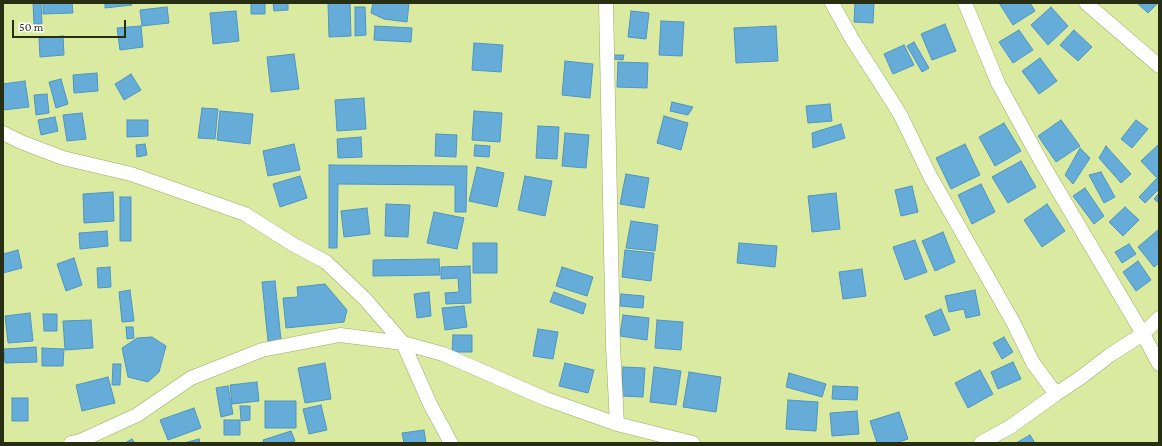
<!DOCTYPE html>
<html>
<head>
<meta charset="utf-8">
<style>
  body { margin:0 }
  #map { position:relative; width:1162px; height:446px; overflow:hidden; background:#daeba1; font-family:"Crimson Pro",serif }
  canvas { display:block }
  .frame { position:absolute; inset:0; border:4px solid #282e11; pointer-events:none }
  .scale { position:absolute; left:12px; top:20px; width:114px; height:18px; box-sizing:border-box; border:2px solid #282e11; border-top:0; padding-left:5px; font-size:12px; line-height:14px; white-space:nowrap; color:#282e11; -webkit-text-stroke:3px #fff; paint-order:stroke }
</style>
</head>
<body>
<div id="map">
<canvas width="1162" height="446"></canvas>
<div class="frame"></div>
<div class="scale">50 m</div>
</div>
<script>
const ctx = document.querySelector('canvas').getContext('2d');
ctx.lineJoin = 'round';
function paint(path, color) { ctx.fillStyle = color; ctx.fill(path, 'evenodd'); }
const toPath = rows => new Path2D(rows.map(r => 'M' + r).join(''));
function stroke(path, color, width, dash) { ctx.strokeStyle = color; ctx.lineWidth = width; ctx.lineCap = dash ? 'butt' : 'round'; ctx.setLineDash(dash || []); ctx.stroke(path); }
const building = toPath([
  [33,3,41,3,42,24,34,24,33,3],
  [43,3,72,3,73,13,43,14,43,3],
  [105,3,131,3,132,5,105,8,105,3],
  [251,3,265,3,265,14,251,14,251,3],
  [273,3,288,3,288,10,274,11,273,3],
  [328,3,350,3,351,36,329,37,328,3],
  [373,3,409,3,407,22,384,19,371,13,373,3],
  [855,3,874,3,873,23,854,22,855,3],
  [999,3,1030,3,1035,11,1013,25,999,3],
  [1137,3,1158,3,1148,13,1137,3],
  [167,7,169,23,142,26,140,10,167,7],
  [355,7,365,7,366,35,355,36,355,7],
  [1051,7,1068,26,1048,45,1031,25,1051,7],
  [236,11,239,41,213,44,210,13,236,11],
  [631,11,649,13,646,39,628,37,631,11],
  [661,21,684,22,682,56,659,55,661,21],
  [945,24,956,51,932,60,921,34,945,24],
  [141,26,143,47,120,50,117,28,141,26],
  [375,26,412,28,411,42,374,40,375,26],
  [776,26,778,61,736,63,734,28,776,26],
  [1019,30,1033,50,1013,63,999,42,1019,30],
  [1074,30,1092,47,1078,61,1060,45,1074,30],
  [63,36,64,55,40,57,39,38,63,36],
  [914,42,929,68,922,72,907,46,914,42],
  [474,43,503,45,501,72,472,70,474,43],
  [904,45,914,65,893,74,884,54,904,45],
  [294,54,299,89,271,92,267,57,294,54],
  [612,55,624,55,623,60,612,59,612,55],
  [1040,58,1057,81,1039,94,1022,71,1040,58],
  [565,61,593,64,590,98,562,95,565,61],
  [618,62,648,63,647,88,617,87,618,62],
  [97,73,98,91,74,93,73,75,97,73],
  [131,74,141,90,124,100,115,84,131,74],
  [61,79,68,104,56,108,49,82,61,79],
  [25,81,29,107,3,110,3,84,25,81],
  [47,94,49,113,36,115,34,95,47,94],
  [364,98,366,129,337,131,335,100,364,98],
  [672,102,693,107,688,115,670,111,672,102],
  [830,104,832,121,808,123,806,106,830,104],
  [202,108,218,109,215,139,198,138,202,108],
  [220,111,253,114,250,144,217,140,220,111],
  [474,111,502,113,500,142,472,140,474,111],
  [82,113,86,139,67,141,63,115,82,113],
  [664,116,688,123,681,150,657,143,664,116],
  [55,117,58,131,41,135,38,120,55,117],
  [127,120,148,120,148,136,127,137,127,120],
  [1061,120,1080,146,1056,162,1038,136,1061,120],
  [1136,120,1148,129,1132,148,1121,139,1136,120],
  [1004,123,1021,151,995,166,979,137,1004,123],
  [841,124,845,138,813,148,812,133,841,124],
  [538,126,559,127,557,159,536,158,538,126],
  [565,133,589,135,586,168,562,166,565,133],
  [436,134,457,135,456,157,435,156,436,134],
  [361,137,362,157,338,158,337,139,361,137],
  [145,144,147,155,137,157,136,145,145,144],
  [294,144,300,170,268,176,263,151,294,144],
  [965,144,980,175,951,189,936,158,965,144],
  [1159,144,1159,175,1156,177,1141,161,1159,144],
  [475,145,490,146,489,157,474,156,475,145],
  [1106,146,1131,174,1121,183,1099,158,1106,146],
  [1080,148,1090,158,1073,184,1065,175,1080,148],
  [1021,161,1036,187,1008,203,992,177,1021,161],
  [329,165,467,166,466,212,455,212,455,185,338,184,337,248,329,248,329,165],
  [477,167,504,173,497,207,469,201,477,167],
  [1101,172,1115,197,1104,203,1089,175,1101,172],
  [626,174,649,178,644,208,620,204,626,174],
  [300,176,307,198,280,207,273,184,300,176],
  [525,176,552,181,545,216,518,210,525,176],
  [1158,177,1159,189,1145,203,1139,197,1158,177],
  [981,184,995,212,972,224,958,195,981,184],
  [912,186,918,212,901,216,895,190,912,186],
  [1085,188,1104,216,1094,224,1073,196,1085,188],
  [113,192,114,221,84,223,83,194,113,192],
  [836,193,840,229,812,232,808,196,836,193],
  [1159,193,1159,203,1154,199,1159,193],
  [120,197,131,197,131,241,120,241,120,197],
  [386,204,410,205,408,237,385,236,386,204],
  [1047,204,1065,231,1042,247,1024,220,1047,204],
  [1125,207,1139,220,1123,236,1109,222,1125,207],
  [367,208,370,234,344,237,341,211,367,208],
  [434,212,464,218,457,249,427,243,434,212],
  [631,221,658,225,655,251,626,248,631,221],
  [1158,230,1159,263,1154,267,1138,247,1158,230],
  [107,231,108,246,80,249,79,233,107,231],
  [943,232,955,262,935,271,922,241,943,232],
  [915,240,927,272,905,280,893,247,915,240],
  [473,243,497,243,497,273,473,273,473,243],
  [739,243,777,246,775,267,737,263,739,243],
  [1129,244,1136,254,1122,263,1115,252,1129,244],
  [18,250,22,268,3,273,3,254,18,250],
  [625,250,654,253,651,281,622,277,625,250],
  [74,258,82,285,66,291,57,264,74,258],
  [439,259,440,275,373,276,373,260,439,259],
  [1138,261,1151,280,1136,291,1123,272,1138,261],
  [470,266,471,303,446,304,445,293,459,292,458,278,441,279,441,267,470,266],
  [110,267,111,287,98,288,97,268,110,267],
  [562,267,593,277,587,296,556,286,562,267],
  [862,269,866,296,843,299,839,272,862,269],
  [275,281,281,340,268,341,262,282,275,281],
  [325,284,347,310,344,322,286,328,283,298,298,297,297,287,325,284],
  [130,290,134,321,122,322,119,292,130,290],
  [975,290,980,315,966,318,964,309,949,312,945,296,975,290],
  [429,292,431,316,417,318,414,294,429,292],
  [554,292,586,304,583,314,550,302,554,292],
  [621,294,644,296,643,308,620,306,621,294],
  [464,306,467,327,445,330,442,308,464,306],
  [941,309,950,330,934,336,925,316,941,309],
  [30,313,33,341,8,343,5,316,30,313],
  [43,314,57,314,57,331,44,331,43,314],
  [623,315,649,318,647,340,620,336,623,315],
  [91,320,93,348,65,350,63,321,91,320],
  [657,320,683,322,681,350,655,348,657,320],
  [126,327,133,327,134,338,127,339,126,327],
  [538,329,558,332,553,359,533,356,538,329],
  [453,335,472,335,472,352,452,352,453,335],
  [152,337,166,346,159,372,148,382,128,377,122,348,137,338,152,337],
  [1004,337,1013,352,1002,359,993,343,1004,337],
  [36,347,37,362,5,363,4,349,36,347],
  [42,348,64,349,63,366,42,366,42,348],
  [1013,362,1021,379,998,389,991,372,1013,362],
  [325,363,331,399,305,403,298,368,325,363],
  [565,363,594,370,588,393,559,386,565,363],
  [113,364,121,364,120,385,112,385,113,364],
  [623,367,645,368,643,397,622,396,623,367],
  [654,367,681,371,676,405,650,402,654,367],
  [980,370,993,394,968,408,955,383,980,370],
  [689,372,721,377,716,412,683,407,689,372],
  [789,373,826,384,822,397,786,387,789,373],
  [108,377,115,403,82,411,76,385,108,377],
  [257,382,259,401,232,404,230,385,257,382],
  [228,386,233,414,221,417,216,388,228,386],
  [833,386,858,387,857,400,832,399,833,386],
  [12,398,28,398,28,421,12,421,12,398],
  [788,400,818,402,816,431,786,429,788,400],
  [265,401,296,401,296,428,265,428,265,401],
  [321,405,327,430,309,434,303,409,321,405],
  [240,406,250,406,250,420,241,421,240,406],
  [194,408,201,428,168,440,160,420,194,408],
  [857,411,859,434,832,436,830,413,857,411],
  [899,412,908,439,896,443,877,443,870,421,899,412],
  [224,420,240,420,240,435,224,435,224,420],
  [424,430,426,443,404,443,402,433,424,430],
  [291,431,295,441,289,443,264,443,263,440,291,431],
  [1030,435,1035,443,1016,443,1030,435],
  [132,439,135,443,125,443,132,439],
  [199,439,200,443,184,443,199,439]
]);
const street = toPath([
  [606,3,613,346,617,424],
  [832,3,852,39,900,114,930,176,1013,322,1033,363,1056,394],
  [965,3,998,83,1043,165,1143,334,1159,364],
  [1086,3,1159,66],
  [3,133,21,142,63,158,131,174,245,214,294,245,326,262,365,299,403,343,430,404,451,443],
  [71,443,80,441,137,415,191,378,262,350,340,335,403,343,443,354,546,399,617,424,693,443],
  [981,443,1010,427,1056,394,1080,378,1110,355,1143,334,1159,318]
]);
paint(building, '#66acd9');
stroke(building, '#4f94c1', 1);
stroke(street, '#9bab64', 15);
stroke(street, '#fff', 14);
</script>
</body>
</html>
